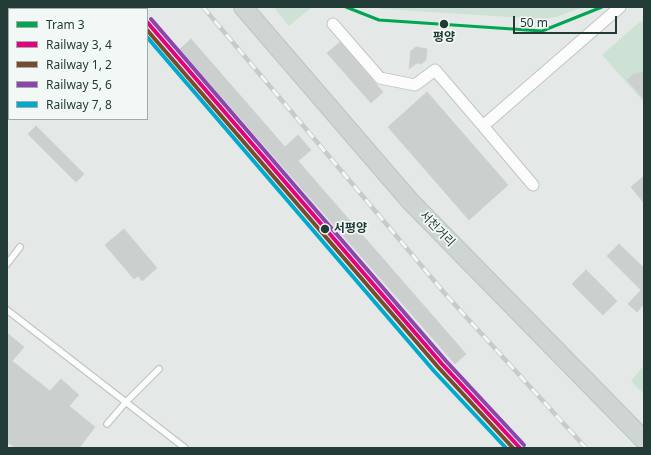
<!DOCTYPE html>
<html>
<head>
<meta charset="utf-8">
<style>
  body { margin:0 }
  #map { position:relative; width:651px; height:455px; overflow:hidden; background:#e4e9e7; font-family:"Noto Sans",sans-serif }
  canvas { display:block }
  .frame { position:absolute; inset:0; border:8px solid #233b36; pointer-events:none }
  .legend { position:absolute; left:8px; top:8px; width:140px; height:112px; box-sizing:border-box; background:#f2f8f5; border:1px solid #9faca9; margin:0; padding:5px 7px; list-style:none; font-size:12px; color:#233b36 }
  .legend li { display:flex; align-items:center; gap:8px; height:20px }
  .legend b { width:20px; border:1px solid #9faca9 }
  .scale { position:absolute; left:513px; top:16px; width:104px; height:18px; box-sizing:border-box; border:2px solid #233b36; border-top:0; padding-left:5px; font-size:12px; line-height:14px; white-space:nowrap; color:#233b36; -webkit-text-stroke:3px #f2f8f5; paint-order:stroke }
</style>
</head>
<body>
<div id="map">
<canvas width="651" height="455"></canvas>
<div class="frame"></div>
<ul class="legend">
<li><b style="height:5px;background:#00a651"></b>Tram 3</li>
<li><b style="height:5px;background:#e5007d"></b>Railway 3, 4</li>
<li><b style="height:5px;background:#7a4b2a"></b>Railway 1, 2</li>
<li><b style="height:5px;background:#8e44ad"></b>Railway 5, 6</li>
<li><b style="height:5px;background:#00a9ce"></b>Railway 7, 8</li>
</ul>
<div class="scale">50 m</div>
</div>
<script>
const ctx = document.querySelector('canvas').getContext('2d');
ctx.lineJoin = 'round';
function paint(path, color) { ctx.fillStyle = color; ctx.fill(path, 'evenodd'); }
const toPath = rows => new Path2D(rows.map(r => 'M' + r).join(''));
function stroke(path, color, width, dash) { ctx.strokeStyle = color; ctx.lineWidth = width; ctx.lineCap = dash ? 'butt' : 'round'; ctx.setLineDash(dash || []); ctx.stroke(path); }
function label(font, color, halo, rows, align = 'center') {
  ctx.font = font + ' "Noto Sans","Noto Sans KR",sans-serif'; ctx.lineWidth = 3.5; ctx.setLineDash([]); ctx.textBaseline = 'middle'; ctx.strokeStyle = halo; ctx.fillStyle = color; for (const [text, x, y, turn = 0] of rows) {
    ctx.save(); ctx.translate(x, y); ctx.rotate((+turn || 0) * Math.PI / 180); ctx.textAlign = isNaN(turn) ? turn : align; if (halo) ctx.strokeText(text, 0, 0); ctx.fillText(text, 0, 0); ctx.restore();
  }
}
const green = toPath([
  [274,7,312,7,289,26],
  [373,7,584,7,556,17,542,19,383,9],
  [644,20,644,102,602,55,637,24],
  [644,365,644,394,631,381]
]);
const building = toPath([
  [191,39,285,147,298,135,311,150,298,161,466,354,455,364,180,49,191,39],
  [340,42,383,92,371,103,327,53,340,42],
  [416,47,427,49,426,60,421,64,417,63,409,69,411,51,416,47],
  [644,72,644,99,627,80,634,74,644,72],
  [427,92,508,185,469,220,388,127,427,92],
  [36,126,84,174,76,182,28,134,36,126],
  [644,176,644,203,631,187,644,176],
  [124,229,157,268,142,281,138,276,134,279,105,245,124,229],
  [619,244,644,268,644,304,637,312,628,304,641,290,607,256,619,244],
  [586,270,617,301,603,315,572,284,586,270],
  [7,333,24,347,12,361,50,391,61,379,79,395,69,406,95,427,79,448,16,448,7,442,7,333]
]);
const service = toPath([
  [7,264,20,247],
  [7,310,185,448],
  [107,424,126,402,159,369]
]);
const minor = toPath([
  [333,24,380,78,415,85,435,70,483,126],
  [533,185,483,126,620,7]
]);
const primary = toPath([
  [243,7,410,201,644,440]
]);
const rail = toPath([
  [203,7,447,296,586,448]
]);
const rail1 = toPath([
  [147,22,442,364,520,448]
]);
const rail2 = toPath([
  [147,30,438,367,513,448]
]);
const rail3 = toPath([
  [151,19,446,361,524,445]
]);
const rail4 = toPath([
  [147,37,434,371,506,448]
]);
const tram1 = toPath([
  [346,7,379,20,542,31,602,7]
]);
const markers = [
  [444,24,5,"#233b36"],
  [325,229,5,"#233b36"]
];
const stopNames = [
  ["평양",444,38],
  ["서평양",334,229,"left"]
];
const streetNames = [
  ["서천거리",437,229,46]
];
paint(green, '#cee1d5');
paint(building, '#cbd0ce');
stroke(building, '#cdd2d0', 1);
stroke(service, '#c1c6c4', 8);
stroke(minor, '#c1c6c4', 13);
stroke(primary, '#bdc5c3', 20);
stroke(service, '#fbfcfb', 5.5);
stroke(minor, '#fbfcfb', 11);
stroke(primary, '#ced5d3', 18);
stroke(rail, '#c7cbca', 4.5);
stroke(rail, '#f2f8f5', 3, [9]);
stroke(rail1, '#e5007d', 4);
stroke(rail2, '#7a4b2a', 4);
stroke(rail3, '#8e44ad', 4);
stroke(rail4, '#00a9ce', 4);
stroke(tram1, '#00a651', 3);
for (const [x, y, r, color] of markers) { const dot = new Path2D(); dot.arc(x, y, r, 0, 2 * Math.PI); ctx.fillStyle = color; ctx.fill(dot); stroke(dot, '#f2f8f5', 1.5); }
label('bold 12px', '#233b36', '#f2f8f5', stopNames);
label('12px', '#233b36', '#f2f8f5', streetNames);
</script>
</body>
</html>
